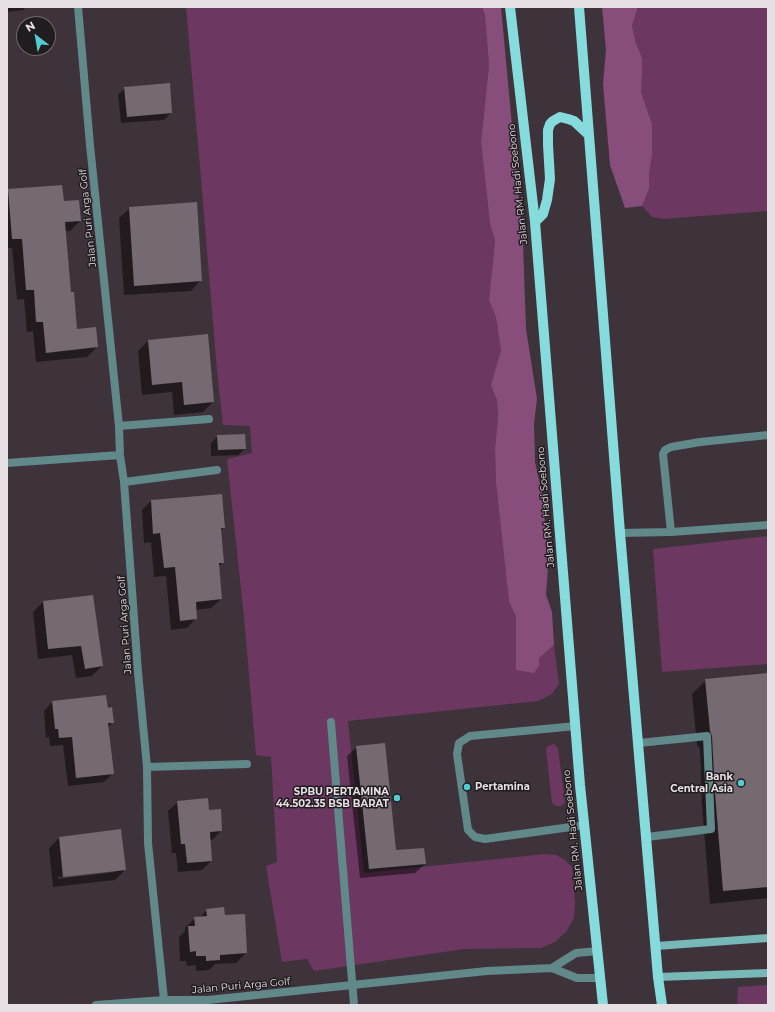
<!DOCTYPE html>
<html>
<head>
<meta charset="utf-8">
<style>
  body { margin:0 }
  #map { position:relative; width:775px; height:1012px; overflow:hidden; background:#3e333b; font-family:Montserrat,sans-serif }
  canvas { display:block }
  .frame { position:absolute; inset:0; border:8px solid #e6dfe4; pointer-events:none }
  .north { position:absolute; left:16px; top:16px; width:40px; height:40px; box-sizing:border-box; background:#211c20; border:1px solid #706a6e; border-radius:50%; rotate:329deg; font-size:11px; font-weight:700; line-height:16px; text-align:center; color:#e6dfe4 }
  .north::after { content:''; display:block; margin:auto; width:14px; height:18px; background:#52cdcf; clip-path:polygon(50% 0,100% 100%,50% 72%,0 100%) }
</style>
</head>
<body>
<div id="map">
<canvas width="775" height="1012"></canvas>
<div class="frame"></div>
<div class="north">N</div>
</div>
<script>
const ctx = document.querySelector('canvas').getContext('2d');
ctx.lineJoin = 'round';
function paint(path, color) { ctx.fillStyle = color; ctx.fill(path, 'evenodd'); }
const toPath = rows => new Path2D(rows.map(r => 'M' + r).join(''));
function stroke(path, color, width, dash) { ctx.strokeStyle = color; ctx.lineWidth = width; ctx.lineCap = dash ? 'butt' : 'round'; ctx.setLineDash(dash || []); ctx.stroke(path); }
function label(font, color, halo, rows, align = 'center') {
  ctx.font = font + ' Montserrat,sans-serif'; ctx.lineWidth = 3; ctx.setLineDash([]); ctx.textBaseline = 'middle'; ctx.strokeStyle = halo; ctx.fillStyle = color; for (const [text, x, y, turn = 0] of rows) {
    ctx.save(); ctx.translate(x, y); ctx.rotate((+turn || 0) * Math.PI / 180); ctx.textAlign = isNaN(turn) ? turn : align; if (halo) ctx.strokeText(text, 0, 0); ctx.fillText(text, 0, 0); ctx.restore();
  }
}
const green = toPath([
  [186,7,482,7,485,16,489,65,481,142,490,224,495,241,489,300,496,316,501,350,492,384,497,400,498,416,495,449,496,483,509,602,516,617,516,670,539,666,539,658,554,645,559,684,552,694,538,701,348,721,364,873,545,854,556,855,565,860,572,867,575,902,574,918,566,932,555,942,541,948,464,949,314,971,307,959,282,962,266,866,277,862,271,757,256,755,244,617,227,459,252,453,250,426,223,425,217,371,201,179],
  [638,7,768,7,768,211,663,219,652,217,642,206,649,189,649,173,652,156,652,124,641,92,642,76,642,58,636,43,632,26],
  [768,536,768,664,662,672,653,549],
  [554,744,558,748,565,802,561,806,556,806,552,803,546,750,548,746],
  [768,985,768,1005,737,1005,738,987]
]);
const forest = toPath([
  [482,7,501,7,523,244,526,329,537,399,534,424,535,462,543,498,548,568,546,595,552,612,554,645,539,658,539,666,534,673,516,670,516,617,509,602,496,483,495,449,498,416,497,400,491,385,501,350,496,317,489,300,495,241,490,224,481,142,489,65,485,16],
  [602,7,638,7,632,26,636,43,642,58,642,76,641,92,652,124,652,156,649,173,649,189,642,206,625,208,610,165,603,84,606,50]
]);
const shadow = toPath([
  [7,7,26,7,23,10,7,12],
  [125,88,171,113,164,120,121,123,118,95],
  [8,190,63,202,80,221,70,231,65,231,70,293,76,330,97,347,87,357,36,362,33,331,27,332,24,299,17,300,12,248,7,248,7,191],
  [130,208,201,280,191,291,124,295,119,218],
  [148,341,213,402,203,412,174,415,172,392,142,395,138,351],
  [218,436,245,449,238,455,211,456,211,443],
  [151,501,223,528,220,531,223,562,218,567,221,599,211,608,195,610,196,618,187,628,171,630,166,576,154,577,151,542,144,543,142,510],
  [92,597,102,666,92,676,76,678,72,655,38,659,33,612,43,602],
  [768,674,768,898,710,904,702,806,700,749,697,745,692,694,706,680],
  [52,702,107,709,113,722,107,728,113,773,104,782,68,786,63,745,50,746,49,737,46,738,44,711],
  [357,747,395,851,425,864,415,873,360,878,347,756],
  [178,802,208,811,221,831,212,840,210,840,211,861,202,870,178,872,176,853,172,853,168,811],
  [121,830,125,870,115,880,53,887,49,848,59,838],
  [115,870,115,872,58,879,58,877],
  [207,910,224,916,246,953,236,963,215,964,209,970,196,971,196,965,187,966,186,961,180,961,179,937,185,931,185,928,195,918,199,918]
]);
const building = toPath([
  [170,83,172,113,127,117,124,87],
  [62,185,64,201,79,200,81,221,65,222,71,292,74,292,77,329,96,327,98,347,46,353,43,322,36,322,34,290,26,290,22,239,12,239,8,189],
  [197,202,202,281,134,286,129,207],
  [208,334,214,402,184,405,182,382,152,385,148,340],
  [245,434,246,449,218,450,217,435],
  [222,494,225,528,221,528,224,563,219,563,222,599,196,602,197,619,180,621,175,567,164,568,160,533,153,534,151,500],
  [93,595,103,666,85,669,81,646,48,649,43,601],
  [768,673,768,887,723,891,715,793,712,736,710,731,705,679],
  [106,695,108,708,112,707,114,723,108,723,114,774,76,778,72,737,59,738,58,729,55,729,52,701],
  [385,743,396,850,424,848,426,864,369,869,356,746],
  [208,798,209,810,221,809,222,831,210,832,212,861,187,863,185,844,181,844,177,801],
  [121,829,126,870,63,877,59,837],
  [224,907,225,915,245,914,247,953,220,955,220,960,206,961,206,956,196,956,196,951,190,952,188,926,195,926,194,917,207,916,206,909]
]);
const lane = toPath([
  [671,532,663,454,665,450,671,447,700,442,768,435],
  [620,533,671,532,768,525],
  [576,726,470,736,459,743,457,754,468,830,475,837,485,839,585,825],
  [639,743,707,736,711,829,647,837]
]);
const street = toPath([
  [78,7,90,145,119,426,120,455,124,482,138,672,147,767,247,764],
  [119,426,209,419],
  [7,463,120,455],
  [124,482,217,470],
  [331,722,354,1005],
  [147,767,148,843,164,1000,208,1000,487,971,552,968,577,978,601,978],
  [552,968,576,953,598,951],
  [96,1005,164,1000]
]);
const secondary = toPath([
  [656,946,768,938],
  [658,977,768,973]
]);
const primary = toPath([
  [510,7,535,222,580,785,603,1005],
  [579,7,620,533,658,977,662,1005],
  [535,222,543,214,547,200,550,179,548,145,548,130,550,124,553,121,560,117,568,119,574,121,589,135]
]);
const markers = [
  [741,783,4,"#52cdcf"],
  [467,787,4,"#52cdcf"],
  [397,798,4,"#52cdcf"]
];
const streetNames = [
  ["Jalan RM. Hadi Soebono",518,184,-96],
  ["Jalan Puri Arga Golf",88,218,-96],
  ["Jalan RM. Hadi Soebono",546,507,-95],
  ["Jalan Puri Arga Golf",125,625,-94],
  ["Jalan RM. Hadi Soebono",573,830,-96],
  ["Jalan Puri Arga Golf",241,986,-5]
];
const poiNames = [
  ["Bank",733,777],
  ["Central Asia",733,789],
  ["Pertamina",475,787,"left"],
  ["SPBU PERTAMINA",389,792],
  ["44.502.35 BSB BARAT",389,804]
];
paint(green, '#6c3761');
paint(forest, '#874e7b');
paint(shadow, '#0007');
paint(building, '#756972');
stroke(lane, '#62898a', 8);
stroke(street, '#62898a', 8);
stroke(secondary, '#77b8b9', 8);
stroke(primary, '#86dcdd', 10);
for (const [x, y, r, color] of markers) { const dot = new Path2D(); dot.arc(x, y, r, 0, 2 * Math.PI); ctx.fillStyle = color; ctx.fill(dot); stroke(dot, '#211c20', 1.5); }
label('10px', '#e6dfe4', '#211c20', streetNames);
label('bold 10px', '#e6dfe4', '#211c20', poiNames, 'right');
</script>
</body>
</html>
